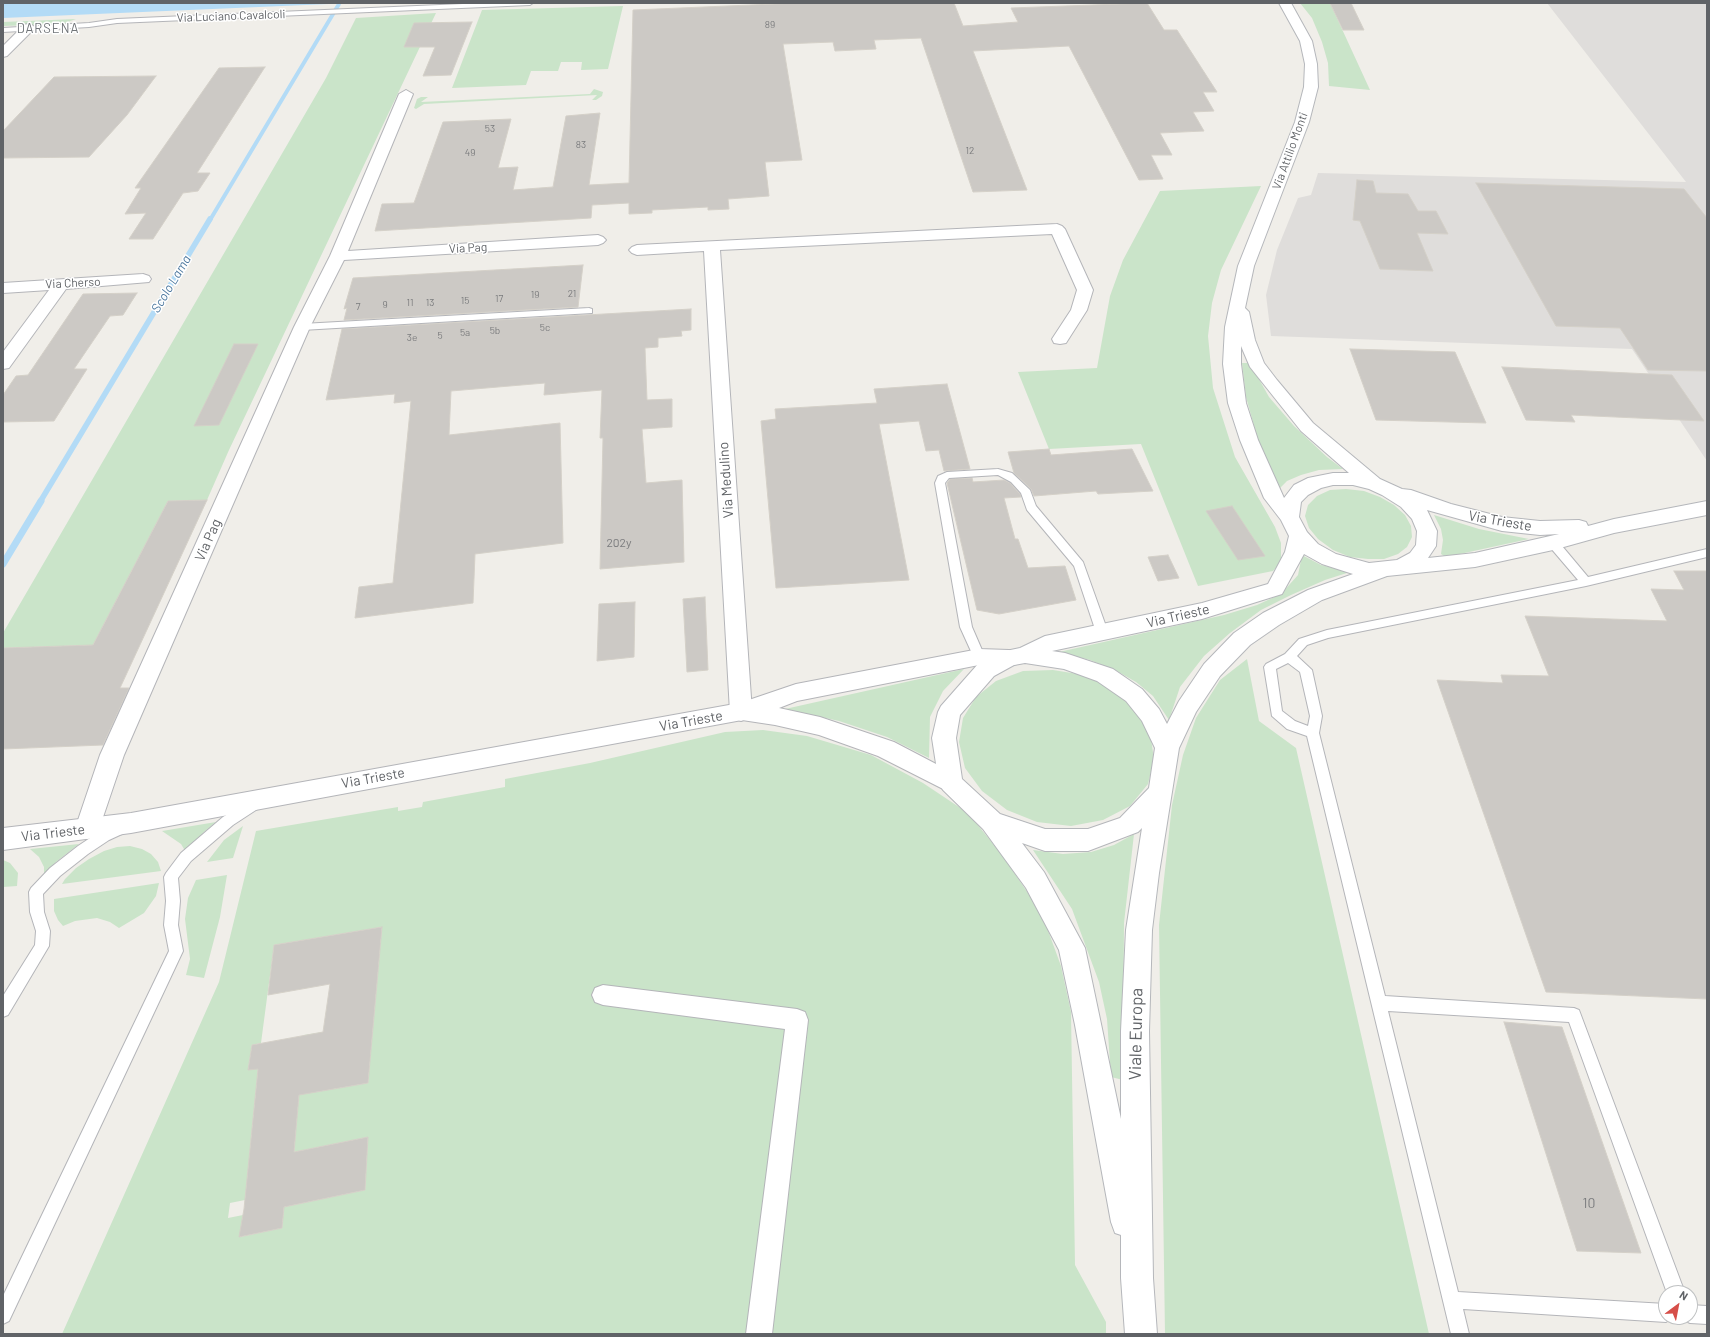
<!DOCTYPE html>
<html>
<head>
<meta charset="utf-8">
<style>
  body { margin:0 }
  #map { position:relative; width:1710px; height:1337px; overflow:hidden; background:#f0eee9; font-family:Barlow,sans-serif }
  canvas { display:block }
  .frame { position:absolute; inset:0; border:4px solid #606367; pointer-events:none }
  .north { position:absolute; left:1658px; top:1285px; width:40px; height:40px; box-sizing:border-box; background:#fff; border:1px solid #bfc1c2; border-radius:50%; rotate:32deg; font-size:11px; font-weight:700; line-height:16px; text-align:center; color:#606367 }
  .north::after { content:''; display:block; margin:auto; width:14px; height:18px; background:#d64f49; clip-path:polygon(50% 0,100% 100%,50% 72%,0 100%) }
</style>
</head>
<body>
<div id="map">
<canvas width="1710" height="1337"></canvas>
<div class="frame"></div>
<div class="north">N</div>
</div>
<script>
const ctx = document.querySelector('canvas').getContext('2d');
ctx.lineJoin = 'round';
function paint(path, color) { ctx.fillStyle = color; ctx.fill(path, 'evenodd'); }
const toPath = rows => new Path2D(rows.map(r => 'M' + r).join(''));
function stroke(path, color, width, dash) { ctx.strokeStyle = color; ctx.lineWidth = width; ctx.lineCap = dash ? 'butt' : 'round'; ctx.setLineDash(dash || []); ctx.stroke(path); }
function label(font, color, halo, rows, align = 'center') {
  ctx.font = font + ' Barlow,sans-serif'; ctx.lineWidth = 3; ctx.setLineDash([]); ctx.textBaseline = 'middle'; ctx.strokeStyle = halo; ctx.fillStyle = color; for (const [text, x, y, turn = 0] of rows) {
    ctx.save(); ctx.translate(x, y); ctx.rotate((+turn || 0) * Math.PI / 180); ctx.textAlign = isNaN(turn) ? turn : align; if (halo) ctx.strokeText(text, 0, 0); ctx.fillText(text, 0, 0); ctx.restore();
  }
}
const industrial = toPath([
  [1547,3,1707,3,1707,461,1632,349,1271,336,1266,295,1277,250,1298,198,1311,195,1318,173,1686,182]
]);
const green = toPath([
  [1300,3,1330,3,1370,90,1329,86,1328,63,1322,42,1312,18],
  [623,6,608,69,581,70,582,62,561,62,558,71,531,71,526,85,452,88,482,10],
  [436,13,229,450,207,500,168,501,93,645,3,648,3,633,326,78,356,18],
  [76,19,62,24,3,26,3,22],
  [594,89,603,92,602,96,596,100,592,100,597,95,424,104,416,109,414,108,417,99,421,97,428,97,421,102,590,94],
  [1261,186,1221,270,1212,303,1208,336,1213,388,1235,457,1275,527,1281,543,1281,562,1273,571,1198,586,1141,444,1049,449,1018,372,1097,368,1110,296,1123,260,1160,191],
  [1242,363,1250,363,1269,397,1294,426,1327,457,1343,469,1319,470,1301,475,1287,481,1278,490,1261,451,1246,397],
  [1346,489,1364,491,1380,497,1394,505,1405,515,1411,526,1412,537,1407,547,1398,554,1384,559,1368,559,1350,557,1333,550,1318,539,1309,528,1305,516,1308,505,1317,496,1330,490],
  [1434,515,1479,529,1529,539,1446,557,1441,554,1443,540,1441,529],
  [1302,555,1321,565,1350,572,1325,580,1291,595,1261,610,1230,633,1204,656,1180,687,1169,720,1153,696,1136,682,1115,670,1090,660,1059,652,1224,615,1257,605,1281,594,1298,575],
  [1247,659,1259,721,1296,748,1429,1334,1165,1334,1159,925,1172,805,1183,755,1196,718,1220,680],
  [964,669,943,691,930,717,929,758,887,737,839,721,785,709],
  [1053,670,1084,675,1113,689,1135,708,1150,732,1154,759,1148,784,1130,806,1103,820,1071,826,1037,822,1007,810,982,791,965,768,959,742,963,718,976,697,996,681,1023,671],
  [763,730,807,736,871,755,923,783,968,813,1003,856,1042,914,1061,966,1071,1012,1075,1265,1106,1322,1106,1334,62,1334,219,982,256,831,398,807,398,811,422,807,423,802,505,787,505,779,590,763,725,732],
  [382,927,368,1083,315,1092,323,1032,304,1035,294,1152,368,1137,365,1190,284,1207,282,1228,240,1237,243,1215,228,1218,230,1203,245,1200,258,1069,248,1069,252,1045,261,1043,274,945],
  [216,822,204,832,187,854,181,844,162,831],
  [243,826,233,858,207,862,224,840],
  [1134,834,1124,923,1123,1080,1111,1077,1107,1019,1099,982,1072,909,1033,850,1063,854,1091,852,1114,845],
  [79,844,56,862,44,875,44,867,39,857,30,849],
  [130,846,142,849,151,854,158,862,161,871,62,884,65,879,76,868,89,859,104,851,117,847],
  [3,860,10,863,18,873,17,886,3,887],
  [227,875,220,917,204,978,186,975,190,959,185,919,188,898,196,880],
  [159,883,156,896,144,913,119,928,110,922,97,918,75,921,63,926,58,920,54,911,54,899]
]);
const water = toPath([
  [3,3,352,3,3,18]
]);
const streamFar2 = toPath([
  [210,220,339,4]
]);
const streamFar1 = toPath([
  [40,502,210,219]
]);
const stream = toPath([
  [3,564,41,501]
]);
const building = toPath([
  [798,3,954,3,963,26,1018,22,1011,8,1147,3,1164,30,1177,30,1217,92,1203,92,1214,111,1193,112,1204,131,1160,133,1172,155,1151,155,1163,179,1139,180,1069,46,973,51,1027,190,973,192,921,38,874,40,876,49,835,51,833,42,783,44,802,160,765,162,769,196,728,199,729,209,708,210,708,207,652,210,652,213,629,214,629,203,592,205,591,218,375,231,382,204,414,203,443,122,511,119,498,168,518,167,513,190,553,187,566,116,600,113,589,185,629,183,633,10,798,3],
  [1330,3,1351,3,1364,30,1343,30,1330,3],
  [472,22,451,75,423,76,435,47,404,47,414,23,472,22],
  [265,67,197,173,210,173,198,191,183,193,153,239,129,239,146,213,125,214,141,188,135,188,219,68,265,67],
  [156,76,127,115,89,157,3,158,3,131,54,77,156,76],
  [1357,180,1373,181,1376,193,1408,194,1418,211,1436,211,1448,234,1417,233,1433,271,1380,269,1360,221,1353,220,1357,180],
  [1476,183,1684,189,1707,218,1707,371,1648,370,1620,328,1556,326,1476,183],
  [583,265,578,307,344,320,347,308,344,309,353,278,583,265],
  [137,293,123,315,110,316,74,369,87,369,54,421,3,422,3,395,16,376,28,375,83,294,137,293],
  [691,309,691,330,681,331,682,336,658,338,658,347,645,348,647,400,672,399,672,427,642,429,646,483,682,480,684,562,600,569,603,438,600,438,602,390,544,395,545,383,451,391,449,435,560,423,563,543,475,554,473,603,355,618,359,587,393,583,411,401,394,403,395,394,326,400,342,329,691,309],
  [234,344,258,344,219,425,194,426,234,344],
  [1350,349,1455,352,1486,423,1376,420,1350,349],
  [1502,367,1672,375,1704,421,1571,415,1575,422,1526,420,1502,367],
  [947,384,970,469,944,471,939,450,926,451,919,421,879,424,909,580,776,588,761,421,776,419,775,409,877,403,874,389,947,384],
  [1049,449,1051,455,1132,449,1153,491,1098,494,1096,491,1034,496,1031,489,1014,473,1008,452,1049,449],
  [972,478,973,482,1004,480,1010,483,1020,494,1021,497,1004,498,1015,539,1018,539,1028,568,1065,566,1076,600,999,614,977,610,947,483,950,479,972,478],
  [207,500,120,688,129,688,103,745,3,749,3,648,93,645,168,501,207,500],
  [1232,506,1265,556,1238,560,1206,511,1232,506],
  [1168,555,1179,578,1158,581,1148,557,1168,555],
  [1674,571,1707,571,1707,999,1546,992,1437,680,1503,683,1501,675,1549,676,1525,616,1667,621,1651,589,1684,590,1674,571],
  [705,597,708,670,687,672,683,599,705,597],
  [635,602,634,657,597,661,599,604,635,602],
  [382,927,368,1083,299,1095,294,1152,368,1137,365,1190,284,1207,282,1228,239,1237,244,1209,258,1069,248,1070,252,1045,323,1032,330,984,268,995,274,945,382,927],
  [1504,1022,1562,1027,1641,1253,1577,1251,1504,1022]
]);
const service = toPath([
  [486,3,533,3,530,5,117,23,89,27,3,32,3,28,89,23,117,19,486,3],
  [589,308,592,309,592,313,302,330,297,327,302,324,589,308],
  [998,469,1012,473,1030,490,1036,506,1083,562,1108,632,1106,635,1102,636,1098,635,1096,632,1074,566,1027,510,1021,493,1011,482,998,475,949,478,945,483,972,627,985,657,983,660,975,660,960,627,935,483,938,476,947,472,998,469],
  [1553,539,1557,540,1588,577,1707,549,1707,557,1586,586,1328,638,1307,645,1297,656,1312,670,1322,716,1319,733,1385,996,1574,1008,1579,1010,1685,1293,1667,1293,1569,1022,1388,1011,1458,1292,1666,1304,1666,1317,1673,1317,1666,1322,1463,1309,1469,1334,1451,1334,1307,736,1287,729,1272,716,1264,667,1266,664,1285,654,1299,639,1327,630,1578,580,1549,546,1548,543,1549,540,1553,539],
  [1288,663,1300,672,1310,716,1308,726,1295,721,1282,711,1276,669,1288,663],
  [254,798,259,800,261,804,259,808,233,825,191,861,178,878,180,901,178,925,183,951,9,1321,3,1324,3,1296,169,951,164,925,166,901,164,877,166,873,181,853,223,817,254,798],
  [117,824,122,826,124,830,122,834,109,840,88,854,60,876,43,894,44,912,50,931,49,946,8,1015,3,1017,3,996,35,945,36,931,30,912,29,892,31,888,50,868,78,846,99,832,117,824],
  [1690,1305,1707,1306,1707,1324,1690,1323,1684,1320,1683,1317,1690,1317,1690,1305]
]);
const pedestrian = toPath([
  [603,985,797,1009,805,1012,808,1020,772,1334,746,1334,785,1029,603,1005,595,1002,592,995,595,988,603,985]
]);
const minor = toPath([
  [28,24,32,25,34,28,32,31,7,56,3,57,3,46,24,25,28,24],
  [406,90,413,94,348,251,598,235,603,237,606,240,603,243,598,245,344,260,310,327,124,755,99,829,96,836,87,839,78,836,75,829,100,755,294,327,330,256,399,94,406,90],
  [1057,224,1062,226,1065,229,1093,290,1087,310,1066,343,1060,344,1054,343,1052,339,1071,310,1077,290,1052,234,720,250,752,712,749,718,741,721,733,718,730,712,704,251,637,255,632,253,629,250,632,247,637,245,1057,224],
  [143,274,149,276,151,279,149,282,66,289,9,368,3,369,3,352,49,290,3,293,3,283,143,274]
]);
const tertiary = toPath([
  [979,649,1009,650,1017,652,1020,658,1017,664,1009,666,979,665,797,701,779,708,820,717,894,742,959,776,963,783,959,790,951,793,878,756,819,735,775,725,742,720,131,833,3,850,3,828,131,813,740,703,796,684,979,649]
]);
const secondary = toPath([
  [1279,3,1291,3,1312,41,1317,64,1318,87,1309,122,1254,266,1245,308,1249,312,1255,340,1264,363,1277,380,1313,423,1380,479,1402,489,1411,490,1451,504,1502,517,1540,521,1579,520,1586,522,1588,526,1614,519,1707,501,1707,515,1614,533,1553,550,1475,567,1387,576,1322,600,1279,625,1250,645,1220,676,1196,712,1179,748,1159,873,1152,930,1149,1031,1153,1278,1157,1334,1125,1334,1121,1278,1121,1235,1115,1233,1111,1222,1075,1025,1059,950,1026,888,983,829,943,790,939,783,932,738,938,712,941,706,978,664,1001,652,1020,648,1045,636,1202,603,1268,584,1285,552,1289,536,1281,520,1264,498,1240,440,1228,403,1223,364,1225,327,1238,266,1295,122,1304,87,1305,64,1300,41,1279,3],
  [1241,346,1250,367,1301,431,1349,473,1333,473,1308,478,1294,485,1284,498,1258,440,1246,403,1241,364,1241,346],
  [1333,485,1353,485,1369,489,1382,495,1401,507,1412,519,1417,531,1416,545,1410,553,1397,560,1369,563,1336,554,1318,544,1307,532,1299,517,1301,502,1308,495,1321,488,1333,485],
  [1427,510,1502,531,1540,535,1559,534,1475,553,1428,558,1436,546,1437,531,1427,510],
  [1304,554,1322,564,1353,574,1308,590,1263,613,1234,633,1204,664,1179,701,1167,724,1159,709,1142,689,1113,669,1065,653,1052,651,1202,619,1282,594,1304,554],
  [1025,663,1064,669,1097,681,1126,701,1142,721,1155,748,1149,788,1120,818,1088,829,1045,829,1000,814,962,779,956,738,960,715,994,676,1014,665,1025,663],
  [1142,828,1126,930,1121,1031,1121,1119,1085,948,1044,872,1022,843,1045,851,1088,851,1138,832,1142,828]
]);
const farNumbernames = [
  ["89",770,25],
  ["53",490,129],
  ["83",581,145],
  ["12",970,151],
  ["49",470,153],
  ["21",572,294],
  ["19",535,295],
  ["17",499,299],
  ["15",465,301],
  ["11",410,303],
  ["13",430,303],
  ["9",385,305],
  ["7",358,307],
  ["5c",545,328],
  ["5b",495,331],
  ["5a",465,333],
  ["5",440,336],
  ["3e",412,338]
];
const farStreetnames = [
  ["Via Luciano Cavalcoli",231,16,-2],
  ["Via Attilio Monti",1290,151,-70],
  ["Via Pag",468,248,-3],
  ["Via Cherso",73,283,-3]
];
const numberNames = [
  ["202y",619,543]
];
const farQuarternames = [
  ["DARSENA",48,29]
];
const farWaternames = [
  ["Scolo Lama",171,284,-59]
];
const streetNames = [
  ["Via Medulino",726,480,-94],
  ["Via Trieste",1500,521,10],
  ["Via Pag",208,540,-66],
  ["Via Trieste",1178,616,-13],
  ["Via Trieste",691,721,-10],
  ["Via Trieste",373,778,-10],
  ["Via Trieste",53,833,-7]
];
const nearNumbernames = [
  ["10",1589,1203]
];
const nearStreetnames = [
  ["Viale Europa",1136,1034,-89]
];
paint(industrial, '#dfdddb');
paint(green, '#cae4c9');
paint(water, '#b3dbf6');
stroke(streamFar2, '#b3dbf6', 4);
stroke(streamFar1, '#b3dbf6', 5.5);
stroke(stream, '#b3dbf6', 7);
paint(building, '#ccc9c5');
stroke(building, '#d4d0c8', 1);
stroke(service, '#b4b5b9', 2);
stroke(pedestrian, '#b4b5b9', 2);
stroke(minor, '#b4b5b9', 2);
stroke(tertiary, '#b4b5b9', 2);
stroke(secondary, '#b5b7bb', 2);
paint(service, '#fff');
paint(pedestrian, '#fff');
paint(minor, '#fff');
paint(tertiary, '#fff');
paint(secondary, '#fff');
label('10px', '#7b7c7e', null, farNumbernames);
label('12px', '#606367', '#fff', farStreetnames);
label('12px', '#7b7c7e', null, numberNames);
ctx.letterSpacing = '1px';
label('13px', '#717579', '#fff', farQuarternames);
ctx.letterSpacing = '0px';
label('italic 13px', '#4c789f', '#fff', farWaternames);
label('14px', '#606367', '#fff', streetNames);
label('14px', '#7b7c7e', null, nearNumbernames);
label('17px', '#606367', '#fff', nearStreetnames);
</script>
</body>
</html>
